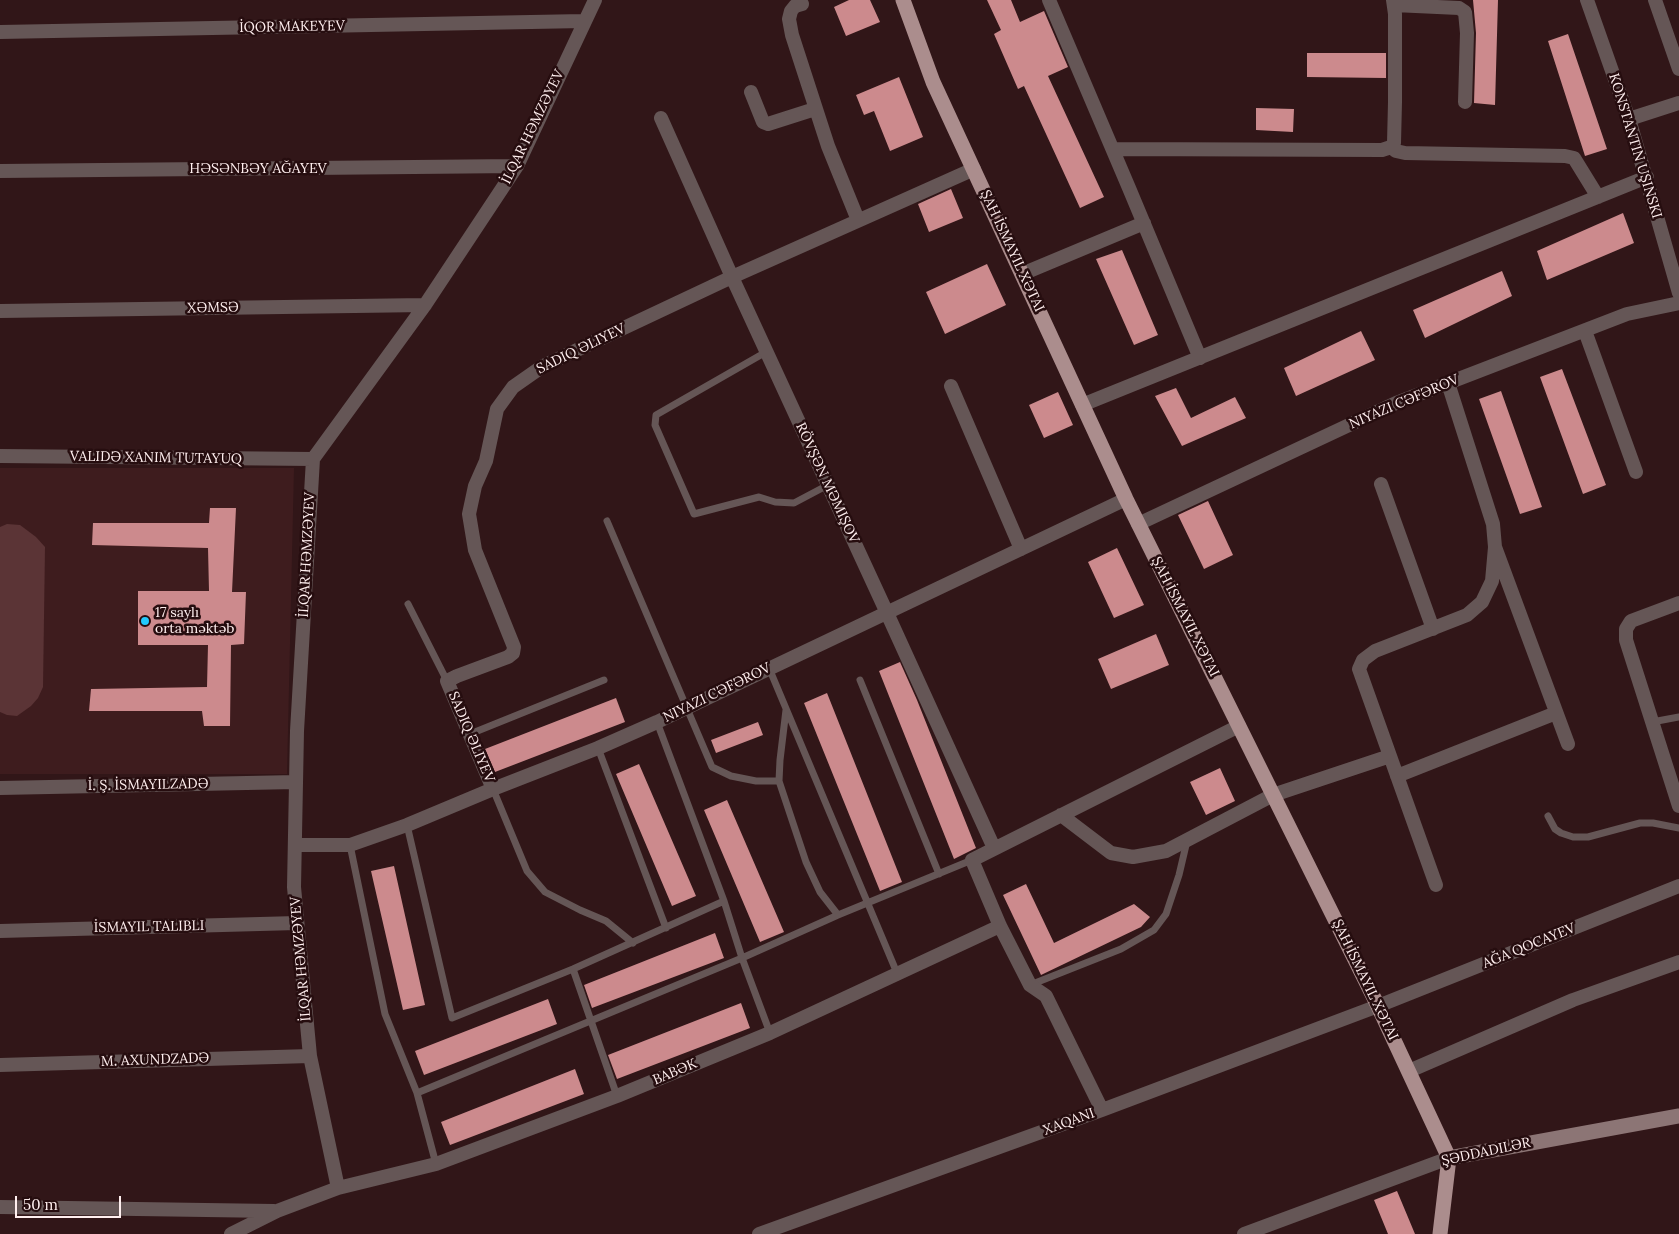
<!DOCTYPE html>
<html>
<head>
<meta charset="utf-8">
<style>
  body { margin:0 }
  #map { position:relative; width:1679px; height:1234px; overflow:hidden; background:#311618; font-family:Lora,serif }
  canvas { display:block }
  .scale { position:absolute; left:15px; top:1196px; width:106px; height:22px; box-sizing:border-box; border:2px solid #ffefef; border-top:0; padding-left:6px; font-size:15px; line-height:18px; white-space:nowrap; color:#ffefef; -webkit-text-stroke:4px #260d0f; paint-order:stroke }
</style>
</head>
<body>
<div id="map">
<canvas width="1679" height="1234"></canvas>
<div class="scale">50 m</div>
</div>
<script>
const ctx = document.querySelector('canvas').getContext('2d');
ctx.lineJoin = 'round';
function paint(path, color) { ctx.fillStyle = color; ctx.fill(path, 'evenodd'); }
const toPath = rows => new Path2D(rows.map(r => 'M' + r).join(''));
function stroke(path, color, width, dash) { ctx.strokeStyle = color; ctx.lineWidth = width; ctx.lineCap = dash ? 'butt' : 'round'; ctx.setLineDash(dash || []); ctx.stroke(path); }
function label(font, color, halo, rows, align = 'center') {
  ctx.font = font + ' Lora,serif'; ctx.lineWidth = 5; ctx.setLineDash([]); ctx.textBaseline = 'middle'; ctx.strokeStyle = halo; ctx.fillStyle = color; for (const [text, x, y, turn = 0] of rows) {
    ctx.save(); ctx.translate(x, y); ctx.rotate((+turn || 0) * Math.PI / 180); ctx.textAlign = isNaN(turn) ? turn : align; if (halo) ctx.strokeText(text, 0, 0); ctx.fillText(text, 0, 0); ctx.restore();
  }
}
const built = toPath([
  [0,468,294,468,287,774,0,774]
]);
const green = toPath([
  [7,524,20,525,36,537,45,547,43,687,38,698,31,706,17,716,7,715,0,712,0,527]
]);
const building = toPath([
  [849,0,870,0,880,22,846,36,834,7],
  [987,0,1011,0,1020,22,1044,11,1068,67,1048,76,1104,197,1080,208,1024,86,1018,89,994,34,1001,30],
  [1473,0,1498,0,1495,105,1474,103,1476,33],
  [1568,34,1607,149,1585,156,1548,41],
  [1307,53,1386,53,1386,78,1307,77],
  [899,77,923,137,890,151,874,111,864,115,856,95],
  [1256,108,1294,109,1293,132,1256,130],
  [951,189,963,218,929,232,918,204],
  [1623,213,1634,243,1547,280,1537,251],
  [1122,250,1158,335,1134,345,1096,259],
  [987,264,1006,305,945,334,926,292],
  [1502,271,1512,296,1425,338,1413,310],
  [1361,331,1375,360,1296,396,1284,368],
  [1562,369,1606,485,1583,494,1540,377],
  [1176,388,1191,418,1235,397,1246,418,1182,446,1155,396],
  [1501,391,1542,507,1520,514,1479,399],
  [1058,392,1073,425,1044,438,1029,405],
  [1208,501,1233,555,1204,569,1178,515],
  [210,508,236,508,232,592,246,592,244,644,231,645,230,726,204,726,202,711,89,711,91,689,207,687,208,645,138,645,138,591,209,591,208,548,92,545,93,523,209,523],
  [1117,548,1144,605,1114,618,1088,562],
  [1156,634,1169,665,1111,689,1098,659],
  [900,662,917,700,976,848,954,859,879,671],
  [827,693,902,882,880,891,804,703],
  [616,698,625,722,495,772,485,749],
  [758,722,763,735,716,753,711,740],
  [639,764,696,896,672,906,616,774],
  [1220,768,1235,801,1206,815,1190,782],
  [727,800,784,932,760,942,704,810],
  [394,866,425,1005,403,1010,371,871],
  [1026,884,1054,943,1134,904,1150,917,1141,927,1041,975,1003,895],
  [715,933,724,958,592,1008,584,985],
  [548,999,557,1024,424,1075,415,1051],
  [741,1003,750,1028,617,1079,608,1055],
  [575,1069,584,1094,450,1145,441,1122],
  [1397,1191,1415,1234,1388,1234,1374,1200]
]);
const lane = toPath([
  [766,352,656,415,655,425,694,514,759,497,775,502,794,503,828,485],
  [607,521,712,767,731,776,756,781,779,781],
  [408,604,447,681],
  [769,668,897,973],
  [860,680,939,874],
  [786,710,780,760,779,781,806,862,820,892,838,915],
  [657,722,724,901,742,958,770,1033],
  [1652,722,1679,717],
  [470,734,604,680],
  [598,748,666,928],
  [493,789,527,871,545,892,580,910,606,921,633,943],
  [1548,816,1555,829,1561,833,1573,837,1588,837,1640,823,1653,823,1679,828],
  [407,825,452,1018,573,969,724,901],
  [350,845,385,1014,417,1093,436,1164],
  [573,969,617,1096],
  [1030,985,1121,949,1154,930,1166,914,1179,875,1187,841],
  [417,1093,742,958,838,915,972,860]
]);
const street = toPath([
  [1049,0,1129,188,1200,358],
  [1587,0,1629,119,1679,293],
  [1655,0,1679,69],
  [802,4,795,6,791,11,789,19,792,35,828,146,858,220],
  [1394,5,1459,8,1465,12,1467,33,1465,102],
  [0,32,584,21],
  [751,92,763,122,768,124,815,109],
  [661,118,732,277,887,613,994,848],
  [1629,119,1679,103],
  [1391,147,1396,151,1405,153,1565,156,1574,158,1598,197],
  [1113,149,1382,150,1391,147,1394,143,1395,102,1395,14,1393,0],
  [0,171,517,166],
  [1022,274,1144,223],
  [0,311,425,305],
  [1585,331,1636,472],
  [1448,383,1493,524,1495,547,1568,744],
  [951,386,1021,549],
  [1082,405,1647,177],
  [0,456,313,459],
  [1381,484,1433,629],
  [1138,524,1396,403,1627,314,1679,303],
  [1679,603,1631,621,1626,629,1626,640,1679,806],
  [1397,776,1556,713],
  [0,788,296,782],
  [493,789,447,681,457,676,508,657,513,653,514,647,475,550,469,514,475,486,486,461,497,409,513,387,543,366,732,277,974,169],
  [1061,815,1111,853,1133,857,1166,851,1273,795,1390,756],
  [295,845,350,845,407,825,493,789,598,748,657,722,1126,499],
  [1436,885,1359,669,1363,660,1375,651,1467,615,1482,602,1492,581,1495,547],
  [0,931,297,923],
  [0,1065,310,1056],
  [1409,1071,1573,1000,1679,962],
  [1102,1110,1046,996,1030,985,1000,926,972,860,1239,726],
  [338,1188,310,1056,294,887,297,731,313,459,425,305,517,166,595,0],
  [0,1207,274,1211],
  [231,1234,277,1211,338,1188,436,1164,617,1096,770,1033,1000,926],
  [759,1234,1102,1110,1378,1006,1679,886],
  [1244,1234,1449,1158]
]);
const secondary = toPath([
  [1449,1158,1679,1116]
]);
const primary = toPath([
  [903,0,933,82,1126,499,1378,1006,1449,1158,1440,1234]
]);
const markers = [
  [145,621,5,"#22c9fd"]
];
const streetNames = [
  ["İQOR MAKEYEV",292,27,-1],
  ["İLQAR HƏMZƏYEV",533,127,-64],
  ["KONSTANTIN UŞINSKI",1635,146,73],
  ["HƏSƏNBƏY AĞAYEV",258,169],
  ["ŞAH İSMAYIL XƏTAI",1012,251,65],
  ["XƏMSƏ",213,308,-1],
  ["SADIQ ƏLIYEV",581,349,-26],
  ["NIYAZI CƏFƏROV",1404,402,-23],
  ["VALIDƏ XANIM TUTAYUQ",156,458,1],
  ["RÖVŞƏN MƏMIŞOV",827,483,65],
  ["İLQAR HƏMZƏYEV",307,555,-87],
  ["ŞAH İSMAYIL XƏTAI",1185,617,63],
  ["NIYAZI CƏFƏROV",717,693,-26],
  ["SADIQ ƏLIYEV",471,737,67],
  ["İ. Ş. İSMAYILZADƏ",148,785,-1],
  ["İSMAYIL TALIBLI",149,927,-1],
  ["AĞA QOCAYEV",1529,946,-22],
  ["İLQAR HƏMZƏYEV",301,959,-95],
  ["ŞAH İSMAYIL XƏTAI",1365,980,64],
  ["M. AXUNDZADƏ",155,1060,-2],
  ["BABƏK",675,1072,-23],
  ["XAQANI",1069,1122,-20],
  ["ŞƏDDADILƏR",1486,1152,-12]
];
const poiNames = [
  ["17 saylı",155,613],
  ["orta məktəb",155,629]
];
paint(built, '#3e1c1e');
paint(green, '#5b3436');
paint(building, '#cc8a8d');
stroke(lane, '#655656', 7);
stroke(street, '#655656', 14);
stroke(secondary, '#8c7575', 15);
stroke(primary, '#ab8d8d', 15);
for (const [x, y, r, color] of markers) { const dot = new Path2D(); dot.arc(x, y, r, 0, 2 * Math.PI); ctx.fillStyle = color; ctx.fill(dot); stroke(dot, '#260d0f', 2); }
label('14px', '#ffefef', '#260d0f', streetNames);
label('14px', '#ffefef', '#260d0f', poiNames, 'left');
</script>
</body>
</html>
